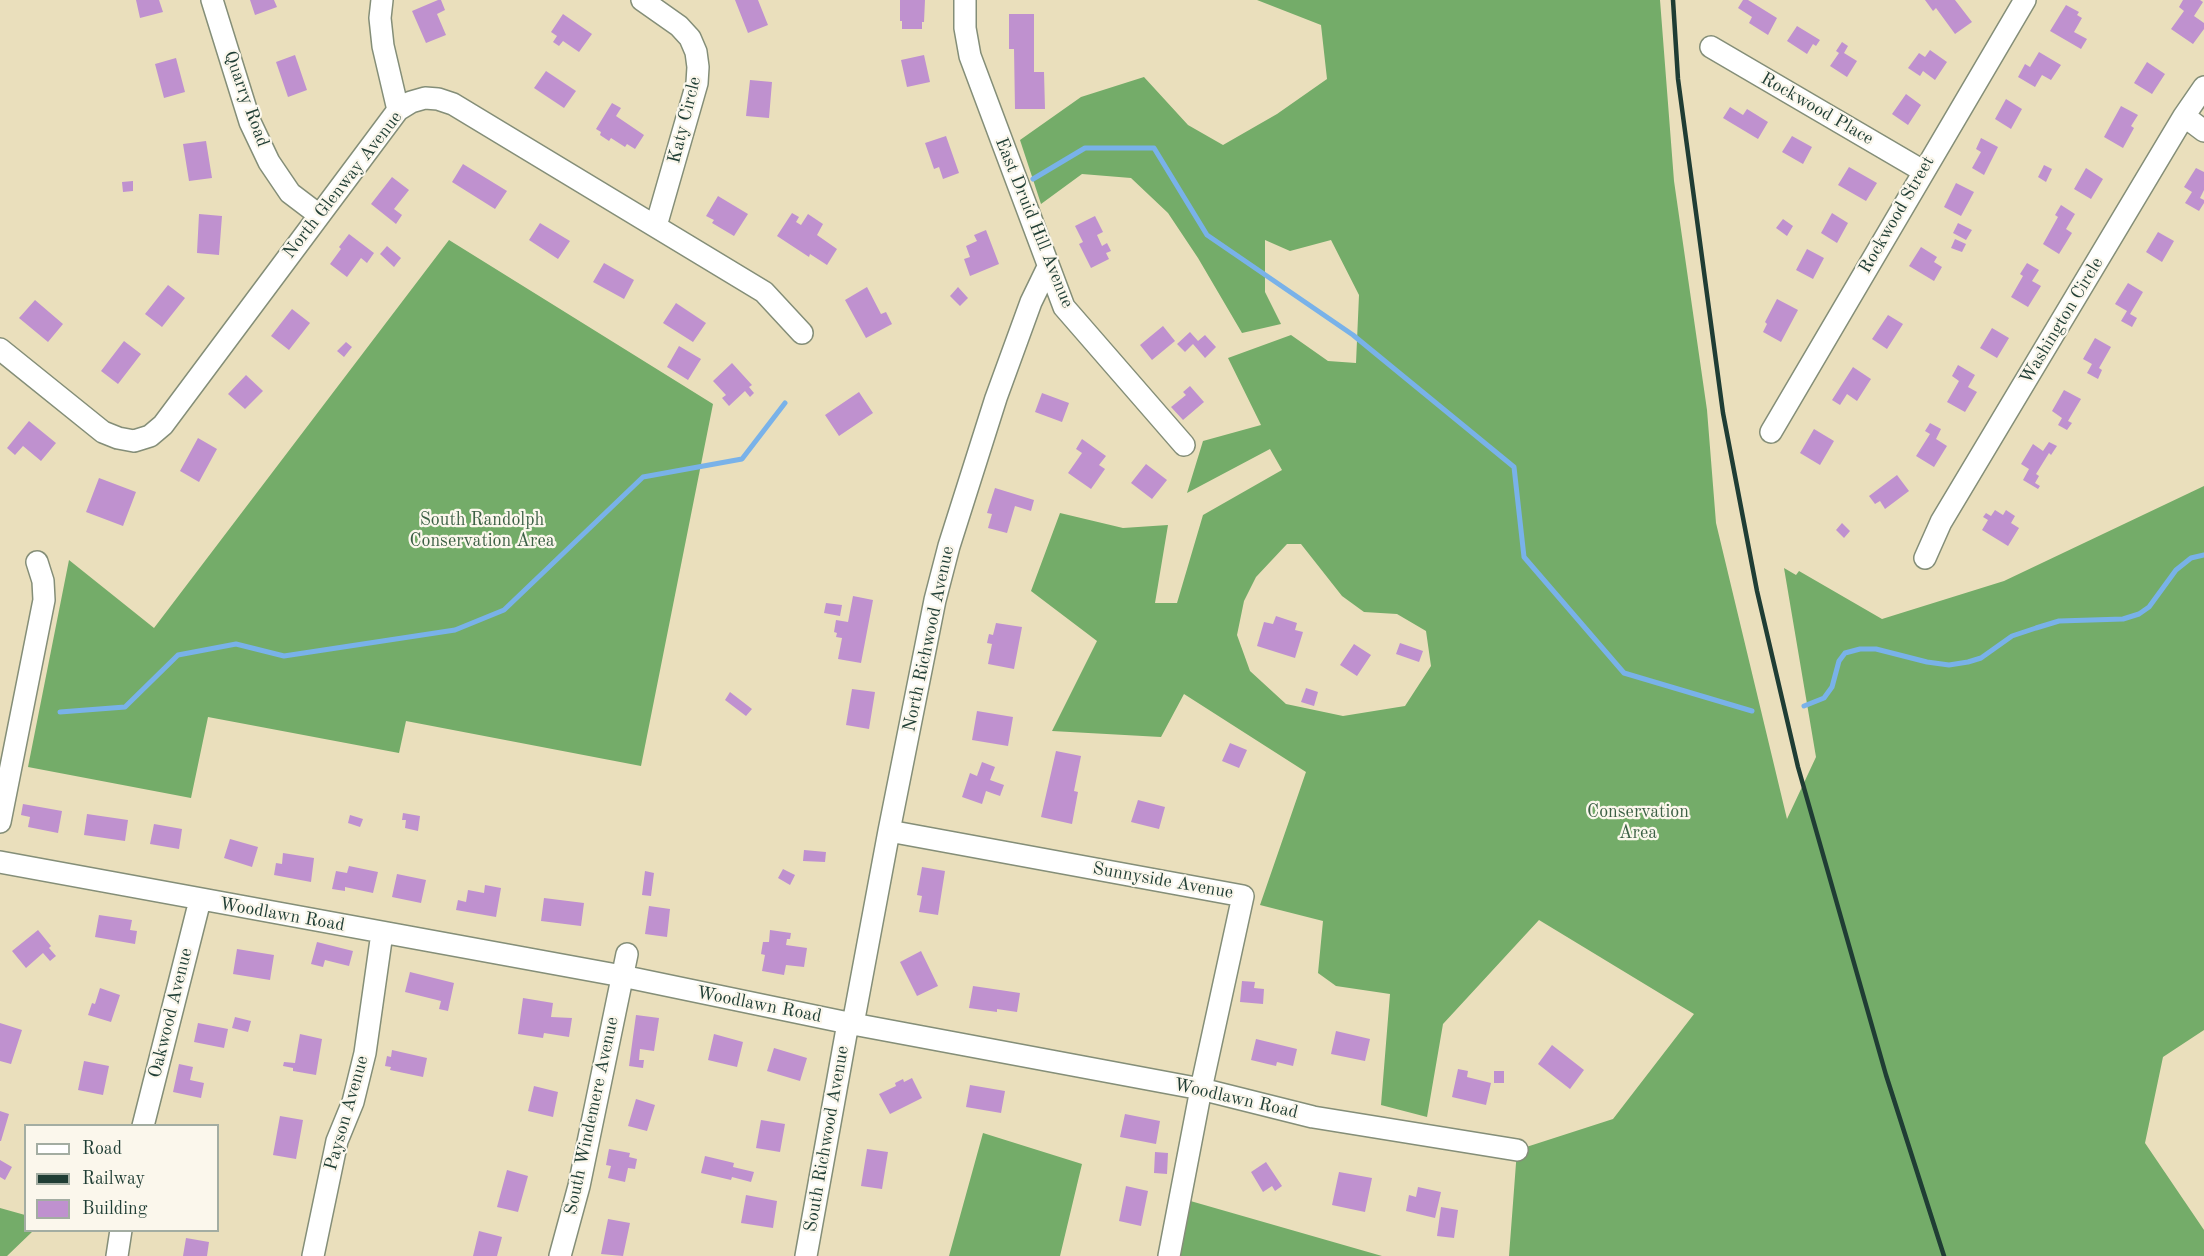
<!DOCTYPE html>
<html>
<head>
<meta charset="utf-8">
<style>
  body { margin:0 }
  #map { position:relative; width:2204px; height:1256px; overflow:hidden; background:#eadfbc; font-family:"Old Standard TT",serif }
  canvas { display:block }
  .legend { position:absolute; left:24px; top:1124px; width:195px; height:108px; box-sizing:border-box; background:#fbf7ec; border:2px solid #a3ada2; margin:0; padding:8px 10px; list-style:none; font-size:18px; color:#1f3d34 }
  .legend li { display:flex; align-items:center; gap:12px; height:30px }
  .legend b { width:30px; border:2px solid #a3ada2 }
</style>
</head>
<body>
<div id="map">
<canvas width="2204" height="1256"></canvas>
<ul class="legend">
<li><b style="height:8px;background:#fff"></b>Road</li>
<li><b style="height:8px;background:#1f3d34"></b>Railway</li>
<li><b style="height:16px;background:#bf91cf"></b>Building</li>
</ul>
</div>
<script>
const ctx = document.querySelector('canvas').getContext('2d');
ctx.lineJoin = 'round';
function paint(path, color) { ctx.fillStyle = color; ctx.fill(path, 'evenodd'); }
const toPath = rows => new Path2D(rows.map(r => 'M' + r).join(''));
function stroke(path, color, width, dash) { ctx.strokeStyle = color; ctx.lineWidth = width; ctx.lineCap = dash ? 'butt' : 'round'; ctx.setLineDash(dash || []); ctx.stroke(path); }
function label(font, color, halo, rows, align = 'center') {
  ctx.font = font + ' "Old Standard TT",serif'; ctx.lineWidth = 4.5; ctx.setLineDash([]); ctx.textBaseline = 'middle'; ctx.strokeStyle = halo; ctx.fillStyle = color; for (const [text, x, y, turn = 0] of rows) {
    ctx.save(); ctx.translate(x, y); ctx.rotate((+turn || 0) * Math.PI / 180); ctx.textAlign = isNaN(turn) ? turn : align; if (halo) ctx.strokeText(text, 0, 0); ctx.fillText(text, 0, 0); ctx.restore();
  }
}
const forest = toPath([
  [1257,0,1660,0,1674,181,1707,410,1716,523,1787,819,1816,757,1784,568,1796,575,1799,571,1882,619,2004,581,2204,486,2204,1030,2163,1057,2145,1143,2204,1230,2204,1256,1509,1256,1517,1150,1613,1119,1694,1014,1539,920,1443,1024,1427,1117,1381,1105,1390,994,1336,986,1318,973,1323,921,1260,905,1306,772,1184,694,1161,737,1052,731,1097,641,1031,591,1060,513,1123,528,1168,525,1155,603,1177,603,1203,515,1282,470,1270,449,1187,493,1203,441,1261,425,1228,358,1291,335,1328,361,1356,363,1359,295,1331,240,1290,251,1265,240,1265,292,1281,324,1242,333,1198,258,1168,213,1131,178,1082,174,1041,204,1020,140,1081,97,1144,77,1188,125,1223,145,1277,114,1327,79,1321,25],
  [1287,544,1301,544,1342,596,1364,612,1397,614,1426,631,1431,666,1405,706,1343,716,1286,704,1250,671,1237,635,1244,601,1256,577],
  [449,240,713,404,641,766,406,721,399,753,208,717,191,798,28,767,69,560,154,628],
  [983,1133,1082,1164,1060,1256,949,1256],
  [1180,1198,1382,1256,1169,1256],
  [0,1208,25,1215,26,1230,33,1231,7,1256,0,1256]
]);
const stream = toPath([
  [1033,179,1085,148,1154,148,1207,235,1353,335,1514,467,1524,557,1624,673,1752,711],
  [1804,706,1824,698,1832,687,1839,661,1845,653,1860,649,1876,649,1927,662,1949,665,1968,662,1981,658,2012,636,2036,628,2059,621,2123,619,2139,614,2149,607,2176,570,2191,558,2204,555],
  [60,712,125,707,178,655,236,644,284,656,455,630,504,610,643,477,742,459,785,403]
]);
const building = toPath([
  [136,0,159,0,163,12,140,18],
  [250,0,274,0,277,7,255,15],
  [438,0,441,0,445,10,437,14,446,35,426,43,412,11],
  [735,0,758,0,768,25,748,33],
  [900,0,925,0,924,22,922,22,922,29,902,29,902,21,900,21],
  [1743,0,1748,0,1777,18,1768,35,1749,23,1752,17,1738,8],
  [1925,0,1955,0,1972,22,1955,34,1936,8,1933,11],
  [2183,0,2200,0,2203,2,2194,16,2204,23,2204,29,2193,44,2171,29,2184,11,2179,7],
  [2066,5,2079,12,2077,15,2082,18,2074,32,2087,39,2081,49,2050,31],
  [563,14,592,34,579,52,563,41,559,46,553,42,557,36,551,32],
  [1009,14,1034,14,1034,72,1044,72,1045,109,1015,109,1014,49,1009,49],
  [1797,26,1820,40,1816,46,1813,44,1807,54,1787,41],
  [1842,42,1848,46,1844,53,1857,61,1847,77,1830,66,1839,53,1836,51],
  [1930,50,1947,62,1935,80,1923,71,1920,76,1908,68,1919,53,1925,57],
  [2039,52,2061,65,2051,80,2042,75,2035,87,2018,77,2025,64,2030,67],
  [295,55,307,90,288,97,276,62],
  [924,55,930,82,907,87,901,60],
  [176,58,185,92,164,98,155,64],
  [2147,62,2165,74,2152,94,2134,83],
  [546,71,576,91,564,108,534,88],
  [750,80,772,82,769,118,746,116],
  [1906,94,1921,105,1908,125,1892,114],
  [2006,99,2022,109,2011,129,1995,119],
  [612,103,621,108,616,116,644,135,635,149,627,144,625,147,611,138,609,141,600,135,601,132,596,129],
  [2121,106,2138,115,2131,126,2134,128,2123,148,2104,137],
  [1730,107,1743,115,1747,109,1768,122,1758,139,1723,118],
  [946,136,959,173,943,179,939,167,934,169,925,143],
  [1792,136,1812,147,1803,164,1782,152],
  [1981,138,1998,147,1984,175,1972,168,1981,152,1976,149],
  [206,141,212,178,189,181,183,144],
  [463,164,507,191,495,209,452,182],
  [2044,165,2052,169,2046,182,2038,177],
  [1849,167,1877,183,1866,201,1838,185],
  [2086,168,2103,179,2091,199,2074,189],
  [2196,168,2204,172,2204,190,2200,198,2204,200,2204,203,2199,211,2185,203,2192,192,2184,187],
  [392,177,409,190,394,209,402,215,396,224,371,204],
  [133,181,133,191,123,192,122,182],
  [1956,183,1974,192,1961,216,1944,207],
  [718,196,748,214,734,236,712,223,714,220,706,216],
  [2061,205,2075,214,2066,229,2072,233,2059,254,2043,244,2058,217,2055,215],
  [792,213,799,217,796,222,801,225,808,214,823,224,817,235,837,249,827,265,810,254,809,257,777,236],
  [1832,213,1848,223,1837,243,1821,233],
  [199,214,222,216,219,255,197,253],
  [1095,216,1103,232,1097,235,1102,246,1107,243,1111,251,1106,253,1109,259,1091,268,1079,244,1083,242,1075,226],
  [1783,219,1793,226,1787,236,1776,228],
  [540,223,570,241,558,259,529,240],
  [1958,223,1972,230,1966,240,1953,233],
  [986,230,999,264,970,276,964,259,970,257,966,246,977,241,974,235],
  [2158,232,2174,241,2162,262,2146,252],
  [349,234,374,253,367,263,361,258,347,277,330,264,341,249,339,247],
  [1955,239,1966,244,1962,252,1951,248],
  [387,246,401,258,394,267,380,254],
  [1921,247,1937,257,1934,262,1942,267,1934,281,1909,266],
  [1807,249,1824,258,1813,279,1796,270],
  [604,263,634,280,624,299,593,282],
  [2027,263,2039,270,2032,281,2041,286,2028,307,2011,297,2023,276,2020,274],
  [2128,283,2143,292,2130,314,2137,318,2132,327,2121,321,2127,311,2115,304],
  [168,285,185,298,162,327,145,314],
  [867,287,881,314,886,312,892,324,866,338,845,300],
  [958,287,968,298,960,306,950,296],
  [1777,299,1798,310,1781,342,1763,332,1767,324,1765,322],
  [35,300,63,324,48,342,19,318],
  [676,303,706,323,693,342,663,323],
  [292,309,310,323,289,350,271,336],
  [1888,315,1903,324,1887,349,1872,339],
  [1163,326,1175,341,1152,360,1140,345],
  [1992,328,2009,338,1997,358,1980,348],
  [1190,332,1198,341,1205,335,1216,347,1205,358,1193,344,1185,352,1177,344],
  [2095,338,2111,347,2099,368,2102,370,2098,379,2087,373,2092,364,2083,359],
  [124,341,141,354,118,384,101,371],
  [346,342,352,347,344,357,337,351],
  [679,346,701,359,688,380,667,367],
  [732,363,752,385,749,387,754,393,750,397,745,391,729,406,722,398,726,395,713,381],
  [1958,365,1975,375,1968,387,1977,392,1965,412,1947,402,1959,381,1952,376],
  [1853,367,1871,379,1857,401,1847,394,1840,405,1832,400],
  [246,375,263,391,245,409,228,394],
  [1190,386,1204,402,1183,420,1171,407,1186,395,1183,392],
  [2064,390,2081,399,2068,421,2072,423,2067,430,2058,425,2062,418,2052,411],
  [859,392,873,413,839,436,825,415],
  [1042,393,1069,403,1062,422,1035,412],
  [29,421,56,443,41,461,23,446,15,455,7,448],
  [1930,423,1941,429,1936,439,1947,446,1934,467,1916,456,1930,434,1925,431],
  [1814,429,1834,441,1820,465,1800,453],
  [198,438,217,449,199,482,180,471],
  [1082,439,1106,456,1099,465,1105,469,1091,489,1068,473,1082,453,1076,449],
  [2049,442,2057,446,2051,455,2049,453,2036,474,2039,476,2035,483,2040,486,2038,489,2023,480,2029,469,2021,464,2033,444,2043,451],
  [1146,464,1167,480,1152,499,1131,483],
  [1897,475,1909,491,1885,509,1880,501,1875,504,1869,496],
  [99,478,136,492,123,526,86,512],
  [995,488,1034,500,1031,511,1015,506,1007,533,988,528,992,514,987,513],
  [1995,510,2003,515,2006,510,2015,516,2011,523,2019,528,2008,546,1982,530,1988,520,1983,517,1986,513,1991,516],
  [1842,523,1850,531,1844,538,1836,530],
  [853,596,873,600,861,663,838,659,842,638,836,637,837,633,834,632,836,620,848,622],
  [826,603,842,605,840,616,824,613],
  [1276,616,1297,623,1295,630,1303,632,1295,658,1257,646,1264,622,1273,624],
  [996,623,1022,627,1014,669,988,664,992,644,987,643,989,634,993,635],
  [1400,643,1423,651,1419,662,1396,654],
  [1354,644,1371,655,1357,676,1340,665],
  [1306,688,1318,692,1314,706,1301,702],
  [852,689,875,692,869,729,846,725],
  [730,692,752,709,746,716,725,700],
  [977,711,1013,717,1008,746,972,740],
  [1230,743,1247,750,1239,768,1222,761],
  [1056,751,1081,756,1074,791,1078,792,1072,824,1041,817],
  [982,762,995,767,990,780,1004,785,1000,796,986,791,982,804,962,797,970,773,977,776],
  [1138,800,1165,807,1159,829,1131,822],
  [23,804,62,811,58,833,28,827,30,817,21,815],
  [403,813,420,816,418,831,405,828,406,820,402,820],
  [87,814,128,820,125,841,84,835],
  [350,815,363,819,360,827,348,823],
  [154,824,182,829,179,849,150,844],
  [230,839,258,847,252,867,224,858],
  [804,850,826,852,825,862,803,861],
  [283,853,314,858,311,882,274,875,276,863,282,864],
  [349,866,378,872,373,893,345,887,345,891,332,889,336,871,347,873],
  [922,867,945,871,938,915,919,912,922,896,917,895],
  [783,869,795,875,790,885,778,878],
  [645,871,654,873,651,896,642,895],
  [397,874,426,880,421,903,392,897],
  [485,885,501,888,496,917,456,910,458,900,466,902,468,890,484,893],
  [544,898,584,903,581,926,541,921],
  [649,906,670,909,667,937,645,934],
  [99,915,132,920,130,930,137,931,135,944,95,937],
  [38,930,51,946,49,948,56,956,50,961,43,953,26,968,12,951],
  [770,930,791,933,790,939,787,939,786,945,807,948,804,967,786,965,784,975,762,971,765,955,761,954,763,942,769,942],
  [317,942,353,951,349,966,325,960,323,967,311,964],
  [237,949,274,955,270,980,233,974],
  [921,951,938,986,917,996,900,962],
  [410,972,454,983,448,1011,439,1009,441,1001,405,992],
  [1242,981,1255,982,1254,988,1264,989,1263,1004,1240,1002],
  [973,986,1020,993,1017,1012,997,1009,997,1012,969,1008],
  [100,988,120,995,111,1022,88,1015,92,1003,95,1004],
  [523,998,553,1003,551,1017,572,1018,569,1037,544,1033,543,1038,518,1034],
  [636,1015,659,1018,654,1051,640,1049,639,1060,644,1060,643,1068,629,1066],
  [235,1017,251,1021,248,1032,232,1028],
  [0,1023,22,1030,11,1064,0,1061],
  [198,1023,228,1029,224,1048,194,1042],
  [1336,1031,1370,1039,1365,1061,1331,1054],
  [300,1034,322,1039,316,1075,293,1071,293,1068,283,1066,284,1062,295,1063],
  [714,1034,743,1042,737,1067,708,1060],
  [1256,1039,1297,1049,1293,1066,1277,1062,1276,1066,1251,1060],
  [1552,1045,1584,1070,1570,1089,1538,1064],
  [774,1048,807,1058,800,1081,767,1071],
  [392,1050,427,1058,423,1077,390,1070,391,1067,385,1066,387,1056,391,1057],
  [84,1061,109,1066,103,1095,78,1090],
  [179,1064,193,1067,190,1080,204,1083,201,1098,173,1092],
  [1458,1069,1468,1071,1467,1077,1491,1083,1486,1105,1452,1097],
  [1494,1071,1504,1071,1504,1083,1494,1083],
  [912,1078,922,1098,890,1114,879,1094,896,1086,895,1083,903,1079,904,1082],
  [970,1085,1005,1091,1001,1113,966,1107],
  [534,1086,558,1092,553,1117,528,1111],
  [636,1099,655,1105,647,1131,628,1126],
  [0,1111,9,1114,1,1141,0,1141],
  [1125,1114,1160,1121,1156,1144,1120,1137],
  [280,1116,303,1120,296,1159,273,1155],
  [761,1120,785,1124,780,1152,756,1148],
  [609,1149,630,1153,629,1157,637,1159,635,1169,628,1168,625,1182,608,1178,611,1166,606,1165],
  [867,1149,888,1152,882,1189,861,1186],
  [1155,1152,1168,1153,1167,1174,1154,1173],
  [705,1156,734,1163,733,1167,754,1172,751,1182,732,1177,731,1180,701,1173],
  [0,1160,12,1167,5,1180,0,1177],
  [1266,1162,1282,1186,1275,1191,1272,1186,1263,1192,1251,1172],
  [507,1170,528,1176,518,1212,497,1207],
  [1339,1172,1372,1178,1365,1212,1332,1205],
  [1126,1186,1148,1191,1141,1226,1119,1221],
  [1418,1187,1441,1192,1435,1218,1406,1211,1409,1195,1416,1197],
  [746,1195,777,1201,773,1228,741,1223],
  [1441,1207,1458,1210,1454,1238,1437,1236],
  [608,1219,630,1223,623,1256,601,1254],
  [479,1231,502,1237,497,1256,473,1256],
  [186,1238,209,1242,207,1256,183,1256]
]);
const minor = toPath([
  [212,0,250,122,269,162,290,193,319,215],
  [382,0,380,18,383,46,398,110],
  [642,0,679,26,690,38,696,52,698,67,697,83,656,226],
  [965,0,965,28,970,56,1064,307,1184,445],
  [1711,47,1923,171],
  [2184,116,2204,131],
  [0,349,103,432,118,438,134,441,150,436,163,425,398,110,411,102,425,98,438,99,453,104,764,292,802,333],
  [1771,432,2025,0],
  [1925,558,1941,522,2184,116,2204,87],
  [0,822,44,600,43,581,37,562],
  [889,831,1243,896,1201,1089,1169,1256],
  [0,862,622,976,853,1024,1201,1089,1313,1117,1517,1150],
  [853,1024,889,831,935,600,949,546,996,398,1031,302,1048,267],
  [143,1126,200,900],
  [117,1256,121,1230],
  [313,1256,337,1141,353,1102,365,1053,382,933],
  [560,1256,579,1186,627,954],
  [806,1256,848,1023]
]);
const rail = toPath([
  [1673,0,1678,79,1723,413,1757,591,1798,767,1886,1075,1944,1256]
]);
const streetNames = [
  ["Quarry Road",246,99,70],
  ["Rockwood Place",1817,109,30],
  ["Katy Circle",685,120,-76],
  ["North Glenway Avenue",343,185,-52],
  ["Rockwood Street",1897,215,-60],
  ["East Druid Hill Avenue",1034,223,68],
  ["Washington Circle",2062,321,-59],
  ["North Richwood Avenue",929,639,-78],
  ["Sunnyside Avenue",1163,881,10],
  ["Woodlawn Road",282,915,10],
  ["Woodlawn Road",759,1005,11],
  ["Oakwood Avenue",171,1013,-76],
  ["Woodlawn Road",1236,1099,13],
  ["Payson Avenue",347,1113,-74],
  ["South Windemere Avenue",592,1116,-78],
  ["South Richwood Avenue",827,1139,-80]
];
const parkNames = [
  ["South Randolph",482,520],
  ["Conservation Area",482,541],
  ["Conservation",1638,812],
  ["Area",1638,833]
];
paint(forest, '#74ac69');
stroke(stream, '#79b2e9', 5);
paint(building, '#bf91cf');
stroke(minor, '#848e78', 24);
stroke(minor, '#fff', 21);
stroke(rail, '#1f3d34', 4.5);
label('18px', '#1f3d34', '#fbf7ec', streetNames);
label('18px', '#3c6045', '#fbf7ec', parkNames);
</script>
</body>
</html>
